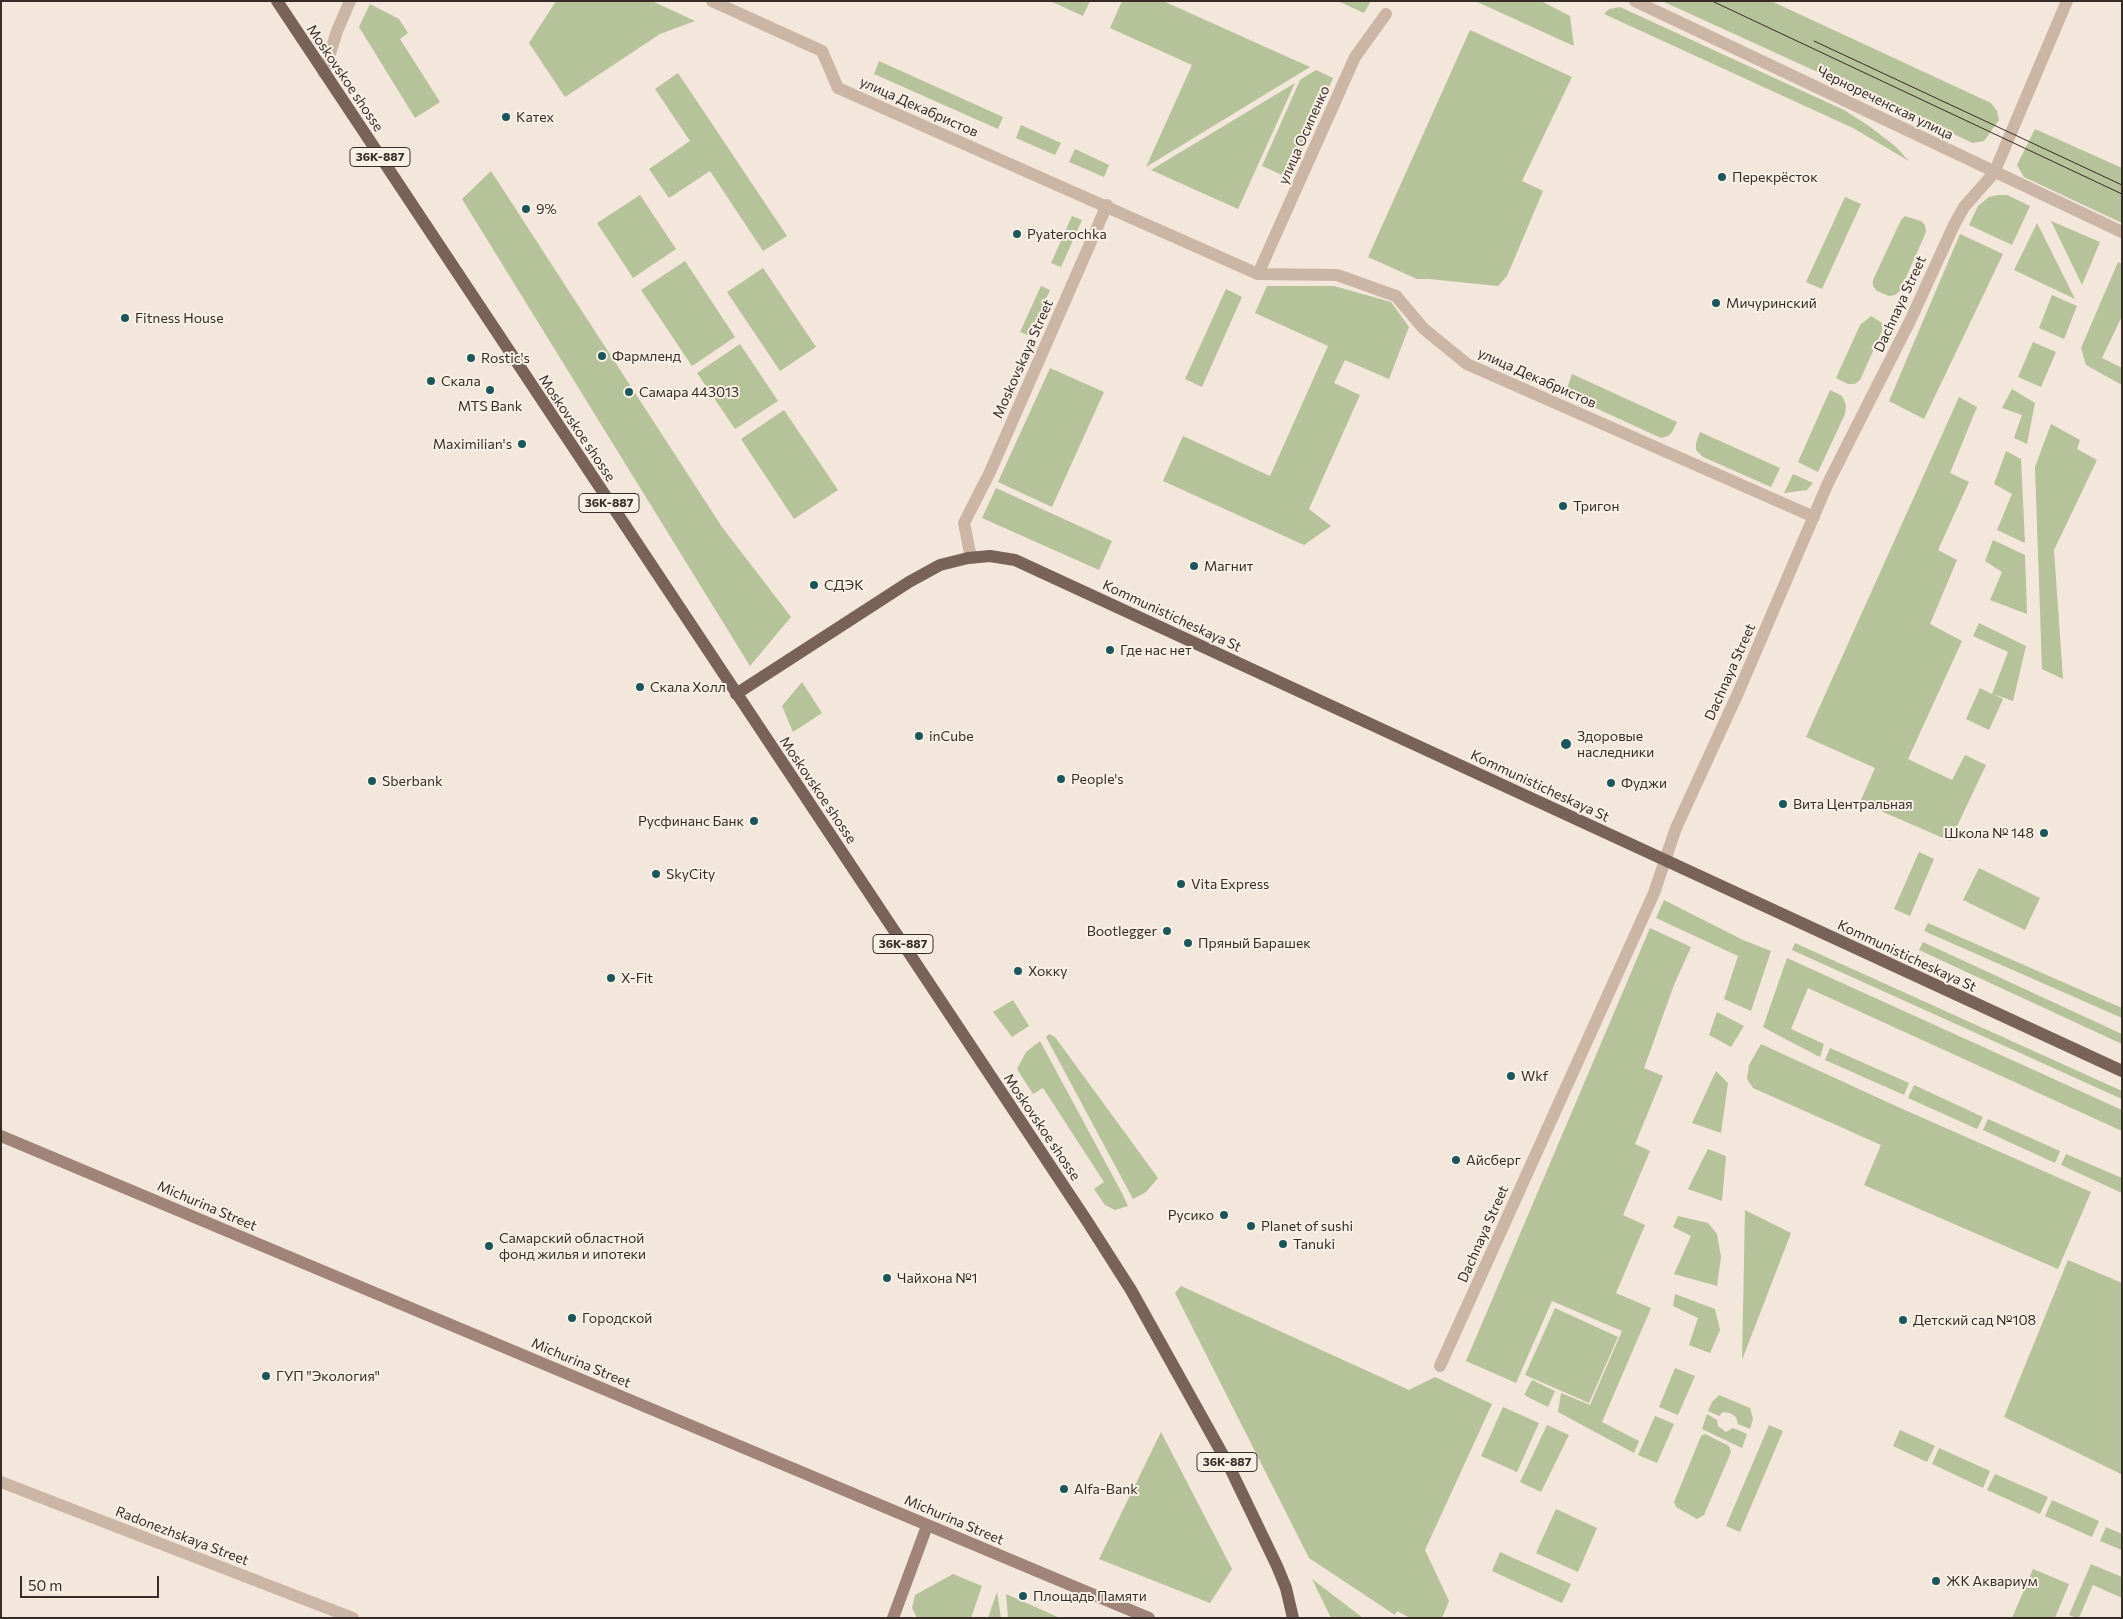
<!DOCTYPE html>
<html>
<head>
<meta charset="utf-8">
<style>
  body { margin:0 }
  #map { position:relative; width:2123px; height:1619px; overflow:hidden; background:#f3e6da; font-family:Commissioner,sans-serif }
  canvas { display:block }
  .frame { position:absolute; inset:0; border:2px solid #372b27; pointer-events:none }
  .scale { position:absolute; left:20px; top:1576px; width:139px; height:22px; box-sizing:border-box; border:2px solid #372b27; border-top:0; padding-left:6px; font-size:15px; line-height:18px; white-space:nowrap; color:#372b27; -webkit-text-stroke:4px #faf1e6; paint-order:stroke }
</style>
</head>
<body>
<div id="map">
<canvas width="2123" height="1619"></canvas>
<div class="frame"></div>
<div class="scale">50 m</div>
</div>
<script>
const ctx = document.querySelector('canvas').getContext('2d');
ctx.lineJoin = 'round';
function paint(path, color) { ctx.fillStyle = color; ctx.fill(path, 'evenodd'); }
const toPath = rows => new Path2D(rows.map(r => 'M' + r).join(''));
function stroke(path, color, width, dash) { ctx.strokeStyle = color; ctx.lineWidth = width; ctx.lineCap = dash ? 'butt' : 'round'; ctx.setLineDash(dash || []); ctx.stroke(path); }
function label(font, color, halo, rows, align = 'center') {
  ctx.font = font + ' Commissioner,sans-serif'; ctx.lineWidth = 4; ctx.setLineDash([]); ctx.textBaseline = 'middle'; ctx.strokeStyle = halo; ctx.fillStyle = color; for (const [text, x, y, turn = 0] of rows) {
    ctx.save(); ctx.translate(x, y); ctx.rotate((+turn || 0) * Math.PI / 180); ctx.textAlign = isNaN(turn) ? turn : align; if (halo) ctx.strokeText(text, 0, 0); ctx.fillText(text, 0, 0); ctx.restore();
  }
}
const green = toPath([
  [556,1,652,1,695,21,660,34,565,97,529,43],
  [1050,1,1090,1,1083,16],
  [1122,1,1163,1,1310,67,1146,167,1192,65,1110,28],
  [1338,1,1371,1,1364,13],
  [1475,1,1541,1,1570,16,1574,46],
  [1662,1,1771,1,1991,103,1997,111,1999,120,1984,141,1973,143],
  [370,4,399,19,408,33,400,39,440,102,415,118,359,27],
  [1620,7,1844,110,1869,126,1895,146,1909,161,1853,128,1604,14,1609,9],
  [1470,30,1572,77,1522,181,1543,191,1507,276,1498,286,1429,279,1417,279,1368,257],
  [879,61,1003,117,998,129,874,74],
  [1316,70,1333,78,1289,178,1262,166,1300,80],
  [678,73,787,236,763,251,710,171,669,198,649,169,690,141,655,89],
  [1295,83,1238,209,1151,170],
  [1021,125,1061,143,1055,155,1016,138],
  [2035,129,2122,168,2122,223,2024,177,2017,165],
  [1075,149,1109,165,1104,177,1069,162],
  [491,171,722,527,791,617,750,666,462,199],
  [640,195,676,249,633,278,597,223],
  [1998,195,2007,195,2030,206,2012,245,1969,225,1978,206,1989,197],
  [1845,197,1861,204,1822,289,1806,282],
  [1072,216,1082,220,1061,267,1051,263],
  [1905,216,1921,221,1925,225,1926,232,1900,291,1895,295,1889,296,1877,291,1873,286,1873,280,1901,220],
  [2051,221,2100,242,2082,285],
  [2037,223,2075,299,2014,270],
  [1960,234,2003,254,1924,419,1889,401],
  [685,261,735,337,692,366,641,290],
  [2118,262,2122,264,2122,316,2102,358,2122,368,2122,385,2086,365,2081,348],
  [763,268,816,347,780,371,727,292],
  [1041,286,1050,290,1030,336,1020,332],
  [1267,286,1334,286,1391,302,1409,327,1389,379,1345,360,1334,383,1360,395,1309,509,1331,526,1304,545,1163,481,1183,436,1270,476,1328,346,1255,313],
  [1226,289,1242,297,1202,387,1185,379],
  [2052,295,2077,306,2064,339,2039,328],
  [1871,316,1882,323,1882,331,1860,380,1855,384,1848,384,1836,378,1860,325],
  [2033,342,2056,352,2041,387,2018,377],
  [740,344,778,401,735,429,697,373],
  [1050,368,1104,392,1052,507,998,482],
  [1572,374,1677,422,1672,432,1668,436,1661,438,1565,394],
  [2012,389,2035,403,2027,444,2014,438,2022,415,2002,408],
  [1830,390,1842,396,1846,405,1845,414,1818,472,1798,462],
  [1959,397,1977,407,1950,473,1969,482,1938,550,1957,560,1930,624,1962,641,1908,759,1952,780,1965,755,1986,765,1950,841,1860,802,1875,768,1806,737],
  [784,410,838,490,794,519,741,439],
  [2051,424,2080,440,2077,449,2097,460,2054,550,2063,679,2042,669,2035,467],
  [1700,432,1780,468,1771,487,1703,457,1696,450,1696,443],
  [2006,451,2021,459,2025,543,1997,530,2012,494,1994,484],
  [1793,474,1813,483,1807,490,1784,493],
  [996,488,1112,541,1099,570,982,518],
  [1993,540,2025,555,2027,614,1990,600,2002,572,1985,561],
  [1979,623,2026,646,2013,701,1993,694,2003,699,1989,730,1966,719,1980,688,1992,694,2008,652,1973,636],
  [802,682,822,713,793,732,782,706],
  [1919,852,1934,859,1910,916,1894,909],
  [1979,868,2040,898,2025,930,1963,900],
  [1664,900,1743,940,1771,951,1751,1011,1724,999,1738,956,1656,918],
  [1928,923,2122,1008,2122,1018,1924,931],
  [1650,928,1691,947,1674,985,1644,1068,1663,1076,1635,1144,1650,1151,1623,1215,1645,1225,1616,1293,1651,1308,1602,1422,1639,1441,1634,1453,1558,1412,1561,1393,1590,1405,1622,1331,1552,1301,1516,1383,1466,1361],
  [1923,942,2122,1034,2122,1044,1919,950],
  [1795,943,2122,1091,2122,1099,1792,950],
  [1787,958,2122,1110,2122,1131,1808,988,1791,1029,1824,1044,1820,1057,1787,1040,1763,1027],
  [1013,1000,1029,1026,1012,1037,993,1012],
  [1717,1012,1744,1026,1731,1047,1709,1035],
  [1049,1034,1055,1037,1158,1178,1146,1192,1133,1199,1046,1037],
  [1040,1041,1123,1195,1128,1206,1115,1210,1105,1205,1094,1189,1104,1182,1043,1088,1033,1094,1017,1069,1026,1052],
  [1761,1044,1898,1107,2091,1192,2058,1269,1864,1185,1881,1145,1753,1088,1747,1079,1749,1065],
  [1830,1048,1909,1083,1904,1095,1825,1060],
  [1716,1071,1728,1083,1721,1133,1692,1123],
  [1914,1085,1983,1117,1977,1129,1908,1098],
  [1988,1119,2060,1151,2055,1163,1983,1130],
  [1708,1149,1726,1156,1722,1201,1688,1189],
  [2066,1154,2122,1178,2122,1193,2061,1165],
  [1745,1210,1791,1233,1742,1360],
  [1678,1216,1708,1223,1717,1234,1721,1257,1717,1286,1674,1274,1691,1236,1673,1227],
  [2068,1260,2122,1283,2121,1474,2004,1417],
  [1181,1286,1409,1390,1435,1377,1492,1404,1425,1550,1449,1601,1442,1618,1410,1618,1397,1611,1395,1615,1309,1558,1175,1293],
  [1675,1294,1715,1309,1720,1330,1710,1353,1689,1345,1698,1318,1673,1306],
  [1555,1308,1618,1337,1589,1403,1525,1375],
  [1675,1368,1695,1376,1678,1415,1659,1407],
  [1532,1380,1555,1391,1548,1407,1524,1395],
  [1719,1395,1750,1408,1753,1419,1750,1429,1738,1424,1736,1417,1730,1413,1723,1412,1719,1416,1708,1411,1712,1402],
  [1503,1407,1539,1423,1517,1472,1481,1456],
  [1707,1414,1717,1420,1718,1426,1726,1432,1733,1428,1747,1434,1742,1448,1702,1429],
  [1655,1416,1674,1424,1657,1463,1638,1455],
  [1547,1425,1569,1435,1541,1492,1520,1482],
  [1769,1425,1783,1431,1740,1532,1726,1526],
  [1900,1430,1935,1446,1927,1462,1893,1446],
  [1161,1432,1232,1569,1210,1603,1099,1559],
  [1705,1434,1729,1446,1731,1452,1704,1515,1697,1519,1676,1507,1674,1502,1701,1436],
  [1939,1448,1990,1471,1983,1488,1932,1464],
  [1995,1474,2048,1497,2040,1514,1987,1490],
  [2052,1500,2099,1521,2092,1537,2045,1516],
  [1556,1509,1597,1528,1578,1572,1536,1553],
  [2106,1527,2122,1534,2122,1550,2100,1541],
  [1500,1552,1571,1584,1562,1603,1492,1571],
  [2091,1564,2122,1577,2122,1598,2093,1585,2079,1618,2077,1618,2069,1615],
  [2033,1569,2069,1584,2055,1618,2012,1618],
  [953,1574,982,1586,971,1618,917,1618,912,1608,915,1595],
  [1312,1579,1363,1618,1331,1618],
  [997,1592,1001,1618,988,1618],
  [1006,1594,1060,1618,1008,1618]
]);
const minor = toPath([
  [712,1,822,51,838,88,1258,274,1337,275,1396,296,1424,329,1467,364,1814,517],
  [1258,274,1355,57,1386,14],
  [971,558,964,523,990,472,1107,205],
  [1440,1366,1654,893,1676,828,1738,693,1828,483,1910,321,1954,225,1964,207,1994,173,2067,1],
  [1,1482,353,1618]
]);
const tertiary = toPath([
  [1635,1,2122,232],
  [324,73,337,31,350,1]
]);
const secondary = toPath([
  [1,1136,1149,1618],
  [893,1618,927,1526]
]);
const primary = toPath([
  [277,1,1087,1221,1131,1290,1228,1464,1277,1566,1286,1588,1293,1618],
  [736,694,909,582,940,565,968,558,990,556,1015,560,2122,1071]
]);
const tram = toPath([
  [1712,1,2122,194],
  [1814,41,2122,185]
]);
const markers = [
  [506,117,5,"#1b575a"],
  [1722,177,5,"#1b575a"],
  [526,209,5,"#1b575a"],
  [1017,234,5,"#1b575a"],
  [1716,303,5,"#1b575a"],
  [125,318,5,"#1b575a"],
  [602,356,5,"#1b575a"],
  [471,358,5,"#1b575a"],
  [431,381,5,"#1b575a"],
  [490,390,5,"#1b575a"],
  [629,392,5,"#1b575a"],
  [522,444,5,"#1b575a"],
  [1563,506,5,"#1b575a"],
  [1194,566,5,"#1b575a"],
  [814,585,5,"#1b575a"],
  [1110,650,5,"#1b575a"],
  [640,687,5,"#1b575a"],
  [919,736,5,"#1b575a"],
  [1566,744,6,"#1b575a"],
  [1061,779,5,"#1b575a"],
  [372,781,5,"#1b575a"],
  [1611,783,5,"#1b575a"],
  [1783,804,5,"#1b575a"],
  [754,821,5,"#1b575a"],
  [2044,833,5,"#1b575a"],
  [656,874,5,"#1b575a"],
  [1181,884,5,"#1b575a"],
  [1167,931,5,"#1b575a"],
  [1188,943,5,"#1b575a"],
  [1018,971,5,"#1b575a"],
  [611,978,5,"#1b575a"],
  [1511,1076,5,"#1b575a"],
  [1456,1160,5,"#1b575a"],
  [1224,1215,5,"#1b575a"],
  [1251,1226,5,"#1b575a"],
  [1283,1244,5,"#1b575a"],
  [489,1246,5,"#1b575a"],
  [887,1278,5,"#1b575a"],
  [572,1318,5,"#1b575a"],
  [1903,1320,5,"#1b575a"],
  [266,1376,5,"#1b575a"],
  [1064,1489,5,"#1b575a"],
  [1936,1581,5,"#1b575a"],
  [1023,1596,5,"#1b575a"]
];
const shields = [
  [380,157,60],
  [609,503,60],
  [903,944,60],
  [1227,1462,60]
];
const shieldNames = [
  ["36К-887",380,157],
  ["36К-887",609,503],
  ["36К-887",903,944],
  ["36К-887",1227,1462]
];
const streetNames = [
  ["Moskovskoe shosse",345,78,56],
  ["Чернореченская улица",1885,103,26],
  ["улица Декабристов",919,107,24],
  ["улица Осипенко",1304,135,-66],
  ["Dachnaya Street",1900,304,-65],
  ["Moskovskaya Street",1023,359,-66],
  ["улица Декабристов",1537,378,24],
  ["Moskovskoe shosse",577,428,56],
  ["Kommunisticheskaya St",1172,616,25],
  ["Dachnaya Street",1730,672,-66],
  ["Kommunisticheskaya St",1540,786,25],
  ["Moskovskoe shosse",818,790,56],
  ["Kommunisticheskaya St",1907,956,25],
  ["Moskovskoe shosse",1042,1127,56],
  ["Michurina Street",207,1206,23],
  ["Dachnaya Street",1483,1234,-66],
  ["Michurina Street",581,1363,23],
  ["Michurina Street",954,1520,23],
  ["Radonezhskaya Street",182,1536,21]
];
const poiNames = [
  ["Катех",516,117],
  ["Перекрёсток",1732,177],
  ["9%",536,209],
  ["Pyaterochka",1027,234],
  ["Мичуринский",1726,303],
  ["Fitness House",135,318],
  ["Фармленд",612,356],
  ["Rostic's",481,358],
  ["Скала",441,381],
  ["Самара 443013",639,392],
  ["MTS Bank",490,406,"center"],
  ["Maximilian's",512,444,"right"],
  ["Тригон",1573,506],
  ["Магнит",1204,566],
  ["СДЭК",824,585],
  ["Где нас нет",1120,650],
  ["Скала Холл",650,687],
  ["inCube",929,736],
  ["Здоровые",1577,736],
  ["наследники",1577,752],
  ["People's",1071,779],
  ["Sberbank",382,781],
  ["Фуджи",1621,783],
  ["Вита Центральная",1793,804],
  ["Русфинанс Банк",744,821,"right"],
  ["Школа № 148",2034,833,"right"],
  ["SkyCity",666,874],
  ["Vita Express",1191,884],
  ["Bootlegger",1157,931,"right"],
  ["Пряный Барашек",1198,943],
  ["Хокку",1028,971],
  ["X-Fit",621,978],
  ["Wkf",1521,1076],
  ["Айсберг",1466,1160],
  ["Русико",1214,1215,"right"],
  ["Planet of sushi",1261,1226],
  ["Самарский областной",499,1238],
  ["фонд жилья и ипотеки",499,1254],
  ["Tanuki",1293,1244],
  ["Чайхона №1",897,1278],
  ["Городской",582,1318],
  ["Детский сад №108",1913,1320],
  ["ГУП \"Экология\"",276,1376],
  ["Alfa-Bank",1074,1489],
  ["ЖК Аквариум",1946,1581],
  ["Площадь Памяти",1033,1596]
];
paint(green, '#b6c299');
stroke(minor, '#cbb6a5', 12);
stroke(tertiary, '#cbb6a5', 12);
stroke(secondary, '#9f8477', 12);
stroke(primary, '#796257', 12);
stroke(tram, '#372b27', 1);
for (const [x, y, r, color] of markers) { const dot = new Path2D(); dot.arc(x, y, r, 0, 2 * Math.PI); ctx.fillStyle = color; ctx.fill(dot); stroke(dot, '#faf1e6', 2); }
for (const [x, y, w] of shields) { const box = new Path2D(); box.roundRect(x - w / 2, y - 9.5, w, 19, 4); ctx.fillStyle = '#faf1e6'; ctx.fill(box); stroke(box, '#372b27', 1); }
label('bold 12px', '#372b27', null, shieldNames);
label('14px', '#372b27', '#faf1e6', streetNames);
label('14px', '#372b27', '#faf1e6', poiNames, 'left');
</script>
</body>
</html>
